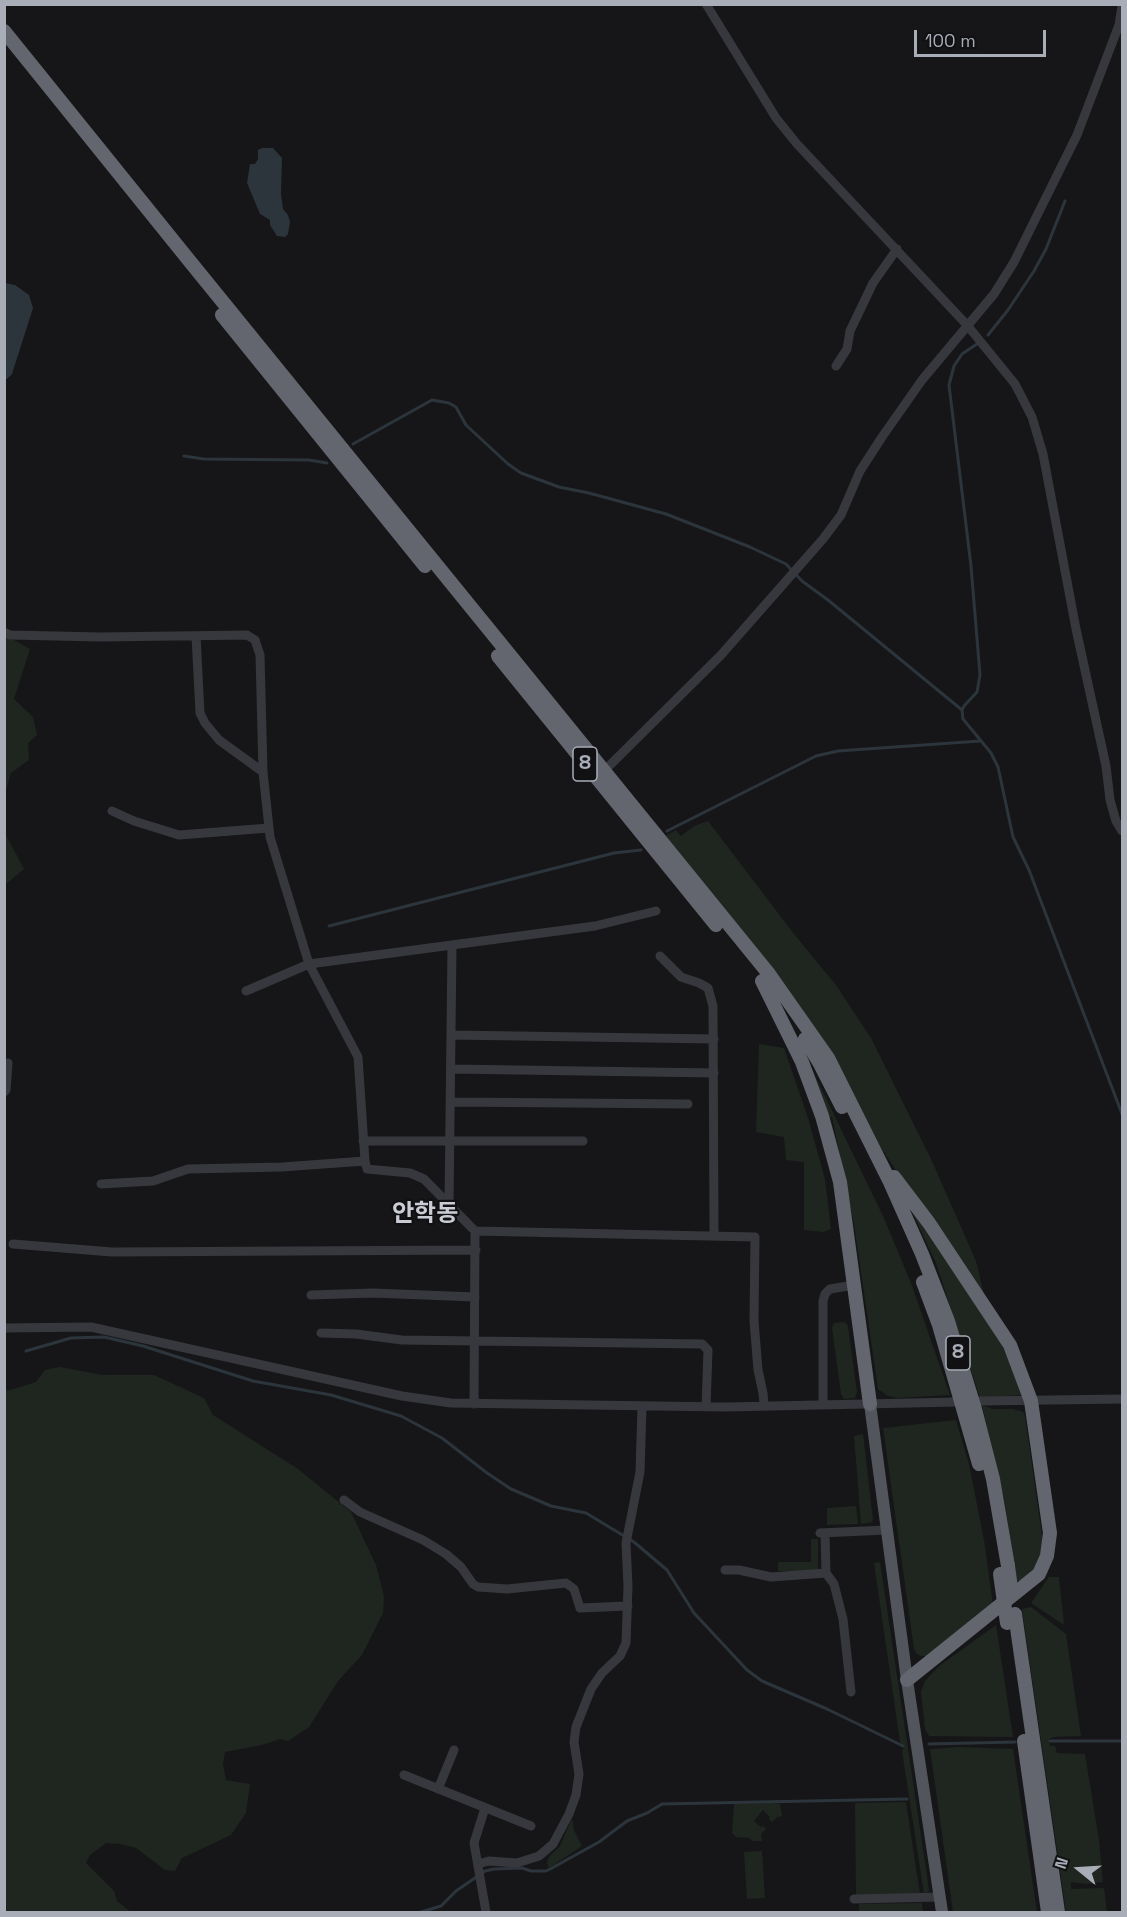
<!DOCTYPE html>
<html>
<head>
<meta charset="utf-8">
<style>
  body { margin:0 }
  #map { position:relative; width:1127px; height:1917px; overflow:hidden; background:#161618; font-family:"Space Grotesk",sans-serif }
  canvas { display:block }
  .frame { position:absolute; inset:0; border:6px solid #a8adb8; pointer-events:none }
  .north { position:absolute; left:1049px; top:1839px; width:60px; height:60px; -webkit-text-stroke:4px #111113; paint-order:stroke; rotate:288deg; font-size:16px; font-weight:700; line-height:24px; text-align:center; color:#a8adb8 }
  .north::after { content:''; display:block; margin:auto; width:21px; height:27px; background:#a8adb8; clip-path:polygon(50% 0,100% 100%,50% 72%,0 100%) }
  .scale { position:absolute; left:914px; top:30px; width:132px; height:27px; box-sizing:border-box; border:3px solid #a8adb8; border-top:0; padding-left:8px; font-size:18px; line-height:21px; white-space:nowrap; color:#a8adb8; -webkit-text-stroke:4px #111113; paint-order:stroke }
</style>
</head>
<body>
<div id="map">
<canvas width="1127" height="1917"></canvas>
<div class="frame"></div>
<div class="north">N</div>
<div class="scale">100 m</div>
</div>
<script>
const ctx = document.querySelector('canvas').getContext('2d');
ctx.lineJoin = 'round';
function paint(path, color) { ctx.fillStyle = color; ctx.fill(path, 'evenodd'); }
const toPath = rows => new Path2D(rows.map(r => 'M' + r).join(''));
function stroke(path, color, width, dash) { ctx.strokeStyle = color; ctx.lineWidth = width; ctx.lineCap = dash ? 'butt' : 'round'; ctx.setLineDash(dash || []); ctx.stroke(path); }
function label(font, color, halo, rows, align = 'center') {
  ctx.font = font + ' "Space Grotesk","Noto Sans KR",sans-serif'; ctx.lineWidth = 4.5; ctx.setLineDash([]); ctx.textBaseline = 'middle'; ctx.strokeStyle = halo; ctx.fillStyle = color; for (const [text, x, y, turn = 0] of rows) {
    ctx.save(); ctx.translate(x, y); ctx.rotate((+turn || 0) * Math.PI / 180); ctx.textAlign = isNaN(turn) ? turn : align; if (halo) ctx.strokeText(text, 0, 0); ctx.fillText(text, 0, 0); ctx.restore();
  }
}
const green = toPath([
  [5,635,30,649,14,699,33,717,37,735,28,743,29,760,11,773,5,794],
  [708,821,794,934,836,985,871,1038,931,1159,976,1261,986,1303,879,1145,851,1092,664,837,676,830,681,836,694,826],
  [5,833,24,869,5,885,4,885],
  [759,1044,784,1048,808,1118,825,1179,831,1229,824,1232,804,1230,804,1162,786,1160,784,1137,756,1132],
  [808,1061,883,1216,911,1283,950,1395,897,1398,888,1396,878,1389,854,1224,832,1117,829,1118],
  [903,1193,1002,1345,1010,1361,1021,1395,980,1398,936,1263],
  [845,1322,848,1326,857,1392,855,1398,844,1399,841,1394,832,1328,834,1323],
  [60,1367,103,1375,154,1375,204,1398,213,1415,298,1469,351,1512,376,1565,384,1596,383,1613,362,1655,338,1681,309,1727,288,1741,280,1739,262,1745,225,1752,223,1765,226,1780,250,1784,246,1813,231,1835,182,1858,175,1871,165,1870,136,1848,120,1844,106,1843,90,1855,86,1863,114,1891,117,1901,131,1912,5,1912,5,1384,7,1391,36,1382,45,1370],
  [982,1405,992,1409,1013,1409,1023,1412,1025,1416,1043,1543,1040,1558,1033,1572,1026,1580,1017,1581,1004,1499],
  [956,1420,969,1464,984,1540,993,1605,929,1656,921,1656,917,1654,914,1649,883,1428],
  [863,1434,873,1519,872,1522,861,1524,854,1436],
  [856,1506,858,1524,827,1525,827,1508],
  [811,1539,818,1539,818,1571,778,1571,778,1562,811,1562],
  [880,1562,926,1869,929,1891,924,1894,902,1751,904,1748,900,1742,874,1563],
  [1049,1577,1059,1577,1064,1625,1031,1603],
  [1031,1607,1066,1634,1081,1736,1054,1737,1049,1739,1050,1746,1055,1746,1057,1753,1085,1754,1099,1840,1103,1882,1087,1884,1071,1882,1071,1889,1104,1888,1107,1912,1066,1912,1022,1609],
  [996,1625,1013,1737,929,1736,925,1729,921,1692,925,1681,939,1666],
  [959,1747,1013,1749,1037,1912,953,1912,930,1749],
  [906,1802,920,1894,856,1895,855,1803],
  [769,1803,780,1804,782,1816,777,1817,772,1822,769,1819,770,1817,763,1810,754,1821,761,1827,763,1826,766,1829,761,1834,762,1841,753,1841,749,1838,736,1837,732,1833,734,1804],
  [572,1818,574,1830,582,1846,549,1868,547,1862,549,1857,560,1846],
  [762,1851,765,1898,747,1899,744,1852],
  [922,1903,923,1912,859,1912,859,1904]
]);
const water = toPath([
  [262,148,273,148,282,158,281,194,283,209,288,215,290,222,288,234,285,237,277,236,270,225,270,220,260,214,247,183,250,164,255,164,258,159,258,150],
  [5,283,15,285,29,295,33,308,12,374,7,379,4,379]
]);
const stream = toPath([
  [988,335,1008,310,1034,271,1046,249,1065,201],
  [977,344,962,354,954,366,949,385,971,566,980,675,977,692,964,706,962,710,963,719,991,753,998,767,1013,837,1029,870,1122,1114],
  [353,444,432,400,449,403,456,407,466,425,508,464,521,473,559,487,589,493,666,514,750,547,786,564,802,581,828,600,962,710],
  [184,456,204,459,309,460,327,463],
  [667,831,816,756,838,751,980,741],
  [329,926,614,853,641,850],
  [26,1351,71,1338,104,1337,143,1346,253,1381,331,1395,401,1416,442,1438,487,1473,511,1489,551,1506,586,1513,634,1542,667,1570,694,1613,747,1670,762,1681,827,1709,903,1746],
  [1050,1741,1122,1741],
  [929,1744,1015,1742],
  [421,1912,441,1906,456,1891,485,1871,494,1869,522,1868,531,1871,546,1871,552,1868,599,1842,627,1821,647,1813,662,1804,907,1799]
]);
const minor = toPath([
  [706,4,776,118,797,144,967,325,1015,384,1032,417,1043,454,1076,629,1106,766,1110,800,1116,821,1122,831],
  [836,366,847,349,850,331,873,283,897,249],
  [4,632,10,635,101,637,247,635,255,640,260,655,263,772,270,837,309,964,358,1057,365,1161,367,1169,410,1173,424,1179,475,1231,474,1404],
  [196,636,200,713,205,723,219,740,263,772],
  [604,771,721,655,823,539,841,515,860,471,882,437,922,380,994,294,1014,262,1077,135,1119,25,1122,6],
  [112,811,134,821,179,835,269,828],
  [660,956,681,977,699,983,708,988,713,1006,714,1235],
  [246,991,309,964,595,926,656,911],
  [452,1035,714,1039],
  [452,1069,714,1073],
  [4,1092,6,1090,8,1063],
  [452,1102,688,1104],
  [363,1141,583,1141],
  [101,1184,153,1181,188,1169,282,1167,365,1161],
  [449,1205,452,945],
  [475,1231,755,1237,754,1321,758,1370,763,1393,764,1405],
  [13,1244,112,1252,476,1250],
  [311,1295,373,1293,475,1297],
  [4,1328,91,1327,402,1396,451,1403,726,1407,957,1402],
  [321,1333,356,1334,402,1340,702,1344,708,1350,706,1407],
  [980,1401,1122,1399],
  [823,1405,823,1301,825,1294,830,1289,854,1285],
  [344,1500,360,1512,423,1540,446,1554,461,1567,473,1584,478,1587,507,1589,566,1583,574,1589,580,1608,628,1606],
  [820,1533,887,1530],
  [825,1533,826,1573,834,1584,843,1619,851,1692],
  [725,1570,739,1570,771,1577,826,1573],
  [404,1775,531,1826],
  [438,1789,454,1750],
  [485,1808,474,1843,486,1912],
  [478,1864,489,1861,517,1863,539,1856,553,1844,569,1814,576,1795,579,1774,574,1742,576,1727,591,1689,602,1673,620,1656,626,1643,628,1586,626,1543,640,1472,642,1407],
  [854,1899,940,1897]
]);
const major = toPath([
  [870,1404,907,1680,942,1912]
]);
const highway = toPath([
  [4,31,192,264,769,974,828,1058,889,1180,922,1254,948,1321,975,1409,993,1479,1008,1566],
  [222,315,425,566],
  [498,656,716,925],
  [762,981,802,1062,822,1116,840,1182,870,1404],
  [805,1039,819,1062,842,1107],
  [894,1177,929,1223,1010,1345,1031,1401,1050,1533,1047,1556,1039,1574,907,1680],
  [923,1282,939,1325,979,1464],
  [1015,1614,1058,1912],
  [1024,1741,1048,1912]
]);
const highwayBridge = toPath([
  [1008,1566,1011,1588],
  [1000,1574,1007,1623]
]);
const shields = [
  [585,764,24],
  [958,1353,24]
];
const shieldNames = [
  ["8",585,764],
  ["8",958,1353]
];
const quarterNames = [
  ["안학동",425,1214]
];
paint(green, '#1e261f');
paint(water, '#2c353c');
stroke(stream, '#2c353c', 3);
stroke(minor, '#37383d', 9);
stroke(major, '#53555c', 12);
stroke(highway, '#63666e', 14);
stroke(highwayBridge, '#63666e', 14);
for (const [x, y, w] of shields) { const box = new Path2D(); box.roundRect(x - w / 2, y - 17, w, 34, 4.5); ctx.fillStyle = '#111113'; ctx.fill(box); stroke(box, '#a8adb8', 1.5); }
label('bold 20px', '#a8adb8', null, shieldNames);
label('bold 24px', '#c9ccd4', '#111113', quarterNames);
</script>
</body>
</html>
